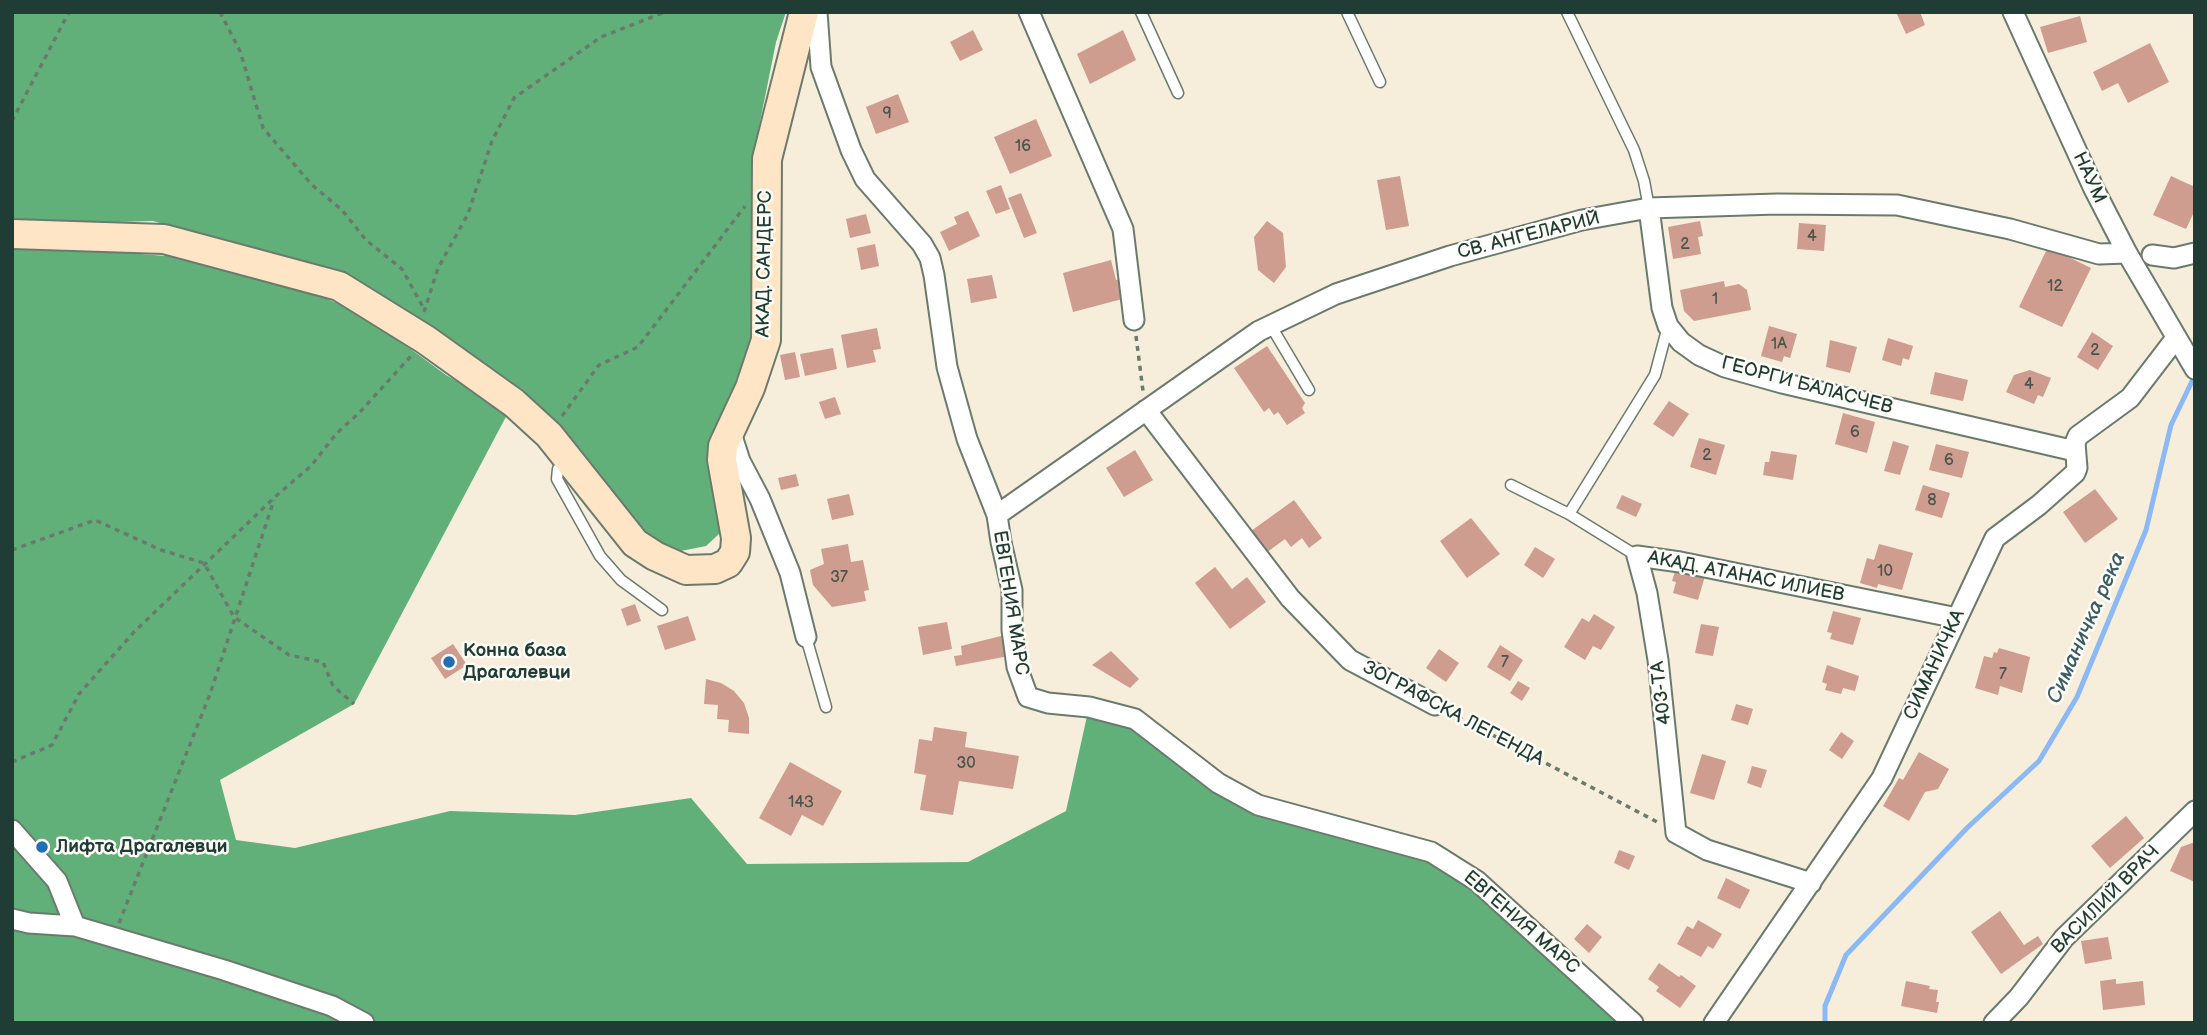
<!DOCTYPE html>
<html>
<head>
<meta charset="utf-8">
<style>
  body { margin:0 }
  #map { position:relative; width:2207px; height:1035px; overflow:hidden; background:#f6edda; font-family:"Balsamiq Sans",sans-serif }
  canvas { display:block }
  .frame { position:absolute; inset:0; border:14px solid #1f3d34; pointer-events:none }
</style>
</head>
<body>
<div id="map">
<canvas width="2207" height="1035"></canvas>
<div class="frame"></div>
</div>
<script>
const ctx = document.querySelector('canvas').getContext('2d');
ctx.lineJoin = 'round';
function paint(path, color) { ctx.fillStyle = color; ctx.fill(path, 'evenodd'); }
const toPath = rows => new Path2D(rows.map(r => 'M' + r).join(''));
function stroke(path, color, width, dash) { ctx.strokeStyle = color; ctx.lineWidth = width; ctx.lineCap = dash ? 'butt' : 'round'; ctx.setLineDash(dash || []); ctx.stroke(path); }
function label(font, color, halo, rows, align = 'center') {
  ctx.font = font + ' "Balsamiq Sans",sans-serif'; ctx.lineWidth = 5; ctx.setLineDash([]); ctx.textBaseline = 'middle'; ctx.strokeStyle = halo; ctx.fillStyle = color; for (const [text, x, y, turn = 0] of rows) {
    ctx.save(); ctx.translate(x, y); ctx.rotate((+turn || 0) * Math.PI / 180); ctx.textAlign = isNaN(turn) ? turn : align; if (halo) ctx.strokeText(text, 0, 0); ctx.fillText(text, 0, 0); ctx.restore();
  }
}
const forest = toPath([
  [12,12,786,12,776,42,755,147,758,333,714,434,721,510,720,533,706,546,676,552,641,534,562,436,502,377,346,276,153,221,12,225],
  [12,244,230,261,360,312,446,375,509,411,354,704,220,780,236,840,295,848,450,811,575,815,691,798,747,864,968,862,1066,811,1089,707,1135,719,1218,783,1431,852,1633,1023,12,1023]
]);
const stream = toPath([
  [1825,1023,1825,1006,1846,955,1967,828,2039,761,2077,697,2146,530,2171,425,2195,375]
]);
const building = toPath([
  [1896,12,1920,12,1925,25,1906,34],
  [2080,16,2087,42,2048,53,2040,27],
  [973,30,983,50,960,61,950,42],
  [1123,30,1136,60,1090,84,1077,54],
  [2150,43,2169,82,2128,103,2118,83,2102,91,2093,72],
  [898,94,909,122,876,134,866,107],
  [1036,119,1052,156,1010,174,994,137],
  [1400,176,1409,226,1386,230,1377,180],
  [2171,176,2195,187,2195,210,2186,229,2153,215],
  [1001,185,1010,209,996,214,986,191],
  [1021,193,1037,233,1024,238,1008,198],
  [968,211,980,236,949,251,940,232,957,224,954,217],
  [866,214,871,233,850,238,846,219],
  [1267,221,1283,233,1286,267,1274,283,1258,270,1254,237],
  [1700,221,1703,236,1698,237,1701,254,1673,259,1668,227],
  [1799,223,1826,225,1824,251,1797,249],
  [875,244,879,266,861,270,857,248],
  [2048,247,2091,268,2062,327,2019,307],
  [1111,260,1116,280,1121,279,1126,298,1073,312,1063,273],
  [992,275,997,298,971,303,967,279],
  [1724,281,1725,287,1739,284,1747,290,1751,310,1694,321,1684,311,1680,290],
  [1769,326,1797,334,1790,358,1784,356,1782,362,1761,356],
  [877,328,881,349,873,350,876,362,847,368,841,335],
  [2092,332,2113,346,2098,370,2077,357],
  [1888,338,1913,346,1909,360,1903,358,1901,366,1882,360],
  [1830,340,1857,347,1850,373,1826,367],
  [1267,346,1305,403,1302,408,1305,413,1287,425,1278,412,1274,415,1269,408,1264,412,1234,368],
  [833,348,837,369,805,376,800,354],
  [795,352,800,377,785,380,780,355],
  [2030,370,2051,378,2043,397,2038,395,2034,404,2006,392,2014,375],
  [1935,372,1968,380,1963,401,1930,394],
  [835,397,841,414,825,419,819,402],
  [1669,401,1689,414,1673,437,1653,424],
  [1843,413,1875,422,1867,453,1835,444],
  [1699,438,1725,445,1716,475,1690,467],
  [1893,441,1909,446,1900,475,1884,471],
  [1936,444,1969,452,1962,478,1929,470],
  [1135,450,1153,480,1124,497,1106,468],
  [1771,451,1797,455,1793,480,1763,475,1765,462,1769,462],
  [796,474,799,486,781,490,778,478],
  [1923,485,1950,493,1942,518,1915,510],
  [2095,489,2118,519,2085,543,2063,512],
  [849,494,854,515,832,520,827,499],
  [1622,495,1642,504,1636,517,1616,508],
  [1294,500,1322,538,1309,548,1302,538,1291,547,1285,539,1266,553,1251,531],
  [1471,518,1500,554,1467,578,1440,541],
  [848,544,851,562,863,560,869,590,864,591,866,601,832,607,813,585,810,570,824,564,821,549],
  [1879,544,1913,553,1902,590,1878,584,1877,588,1860,583,1867,558,1874,560],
  [1535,547,1555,559,1543,578,1524,565],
  [1215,567,1232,589,1247,577,1266,602,1230,629,1195,583],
  [1676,568,1705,576,1698,600,1673,593,1676,582,1672,581],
  [635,604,641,621,627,626,621,609],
  [1833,611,1861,618,1853,645,1830,639,1832,633,1827,632],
  [1594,614,1615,627,1601,650,1593,646,1585,660,1564,647,1582,618,1589,622],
  [688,616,696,640,665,650,657,626],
  [947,622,952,649,923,655,918,627],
  [1701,624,1719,627,1713,656,1695,653],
  [1005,635,1009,656,956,666,954,656,962,655,961,646],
  [453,644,467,665,445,679,431,658],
  [1500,645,1523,660,1510,681,1487,667],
  [1999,648,2030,657,2022,693,2000,686,1998,695,1975,688,1984,656,1992,658,1994,652,1997,653],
  [1439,649,1459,663,1446,682,1426,668],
  [1111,651,1139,679,1130,688,1092,665],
  [1827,665,1859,676,1855,691,1843,688,1841,694,1825,690,1827,684,1822,682],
  [706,679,721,683,734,691,744,703,749,718,749,734,728,732,729,720,717,719,718,705,704,704],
  [1518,681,1530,688,1522,701,1510,693],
  [1736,704,1753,709,1748,725,1731,720],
  [934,727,967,732,965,747,1019,756,1013,789,959,781,953,815,920,810,926,775,914,773,919,739,932,741],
  [1841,732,1854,741,1842,759,1829,750],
  [1919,752,1949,769,1938,789,1925,792,1909,821,1883,806,1899,778,1903,780],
  [1702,754,1726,761,1714,800,1690,793],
  [790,762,842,791,823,826,802,815,791,836,759,818],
  [1752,766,1767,770,1761,788,1747,783],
  [2126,816,2144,838,2110,868,2091,846],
  [2195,842,2195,882,2170,871,2181,847],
  [1619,850,1635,856,1629,870,1614,863],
  [1726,878,1750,890,1740,909,1717,898],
  [2000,911,2024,945,2038,936,2043,944,2001,974,1971,932],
  [1698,920,1722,934,1713,949,1708,946,1701,957,1677,944,1687,926,1693,929],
  [1587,924,1602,937,1589,953,1574,939],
  [2108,937,2112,959,2085,964,2081,941],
  [1659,963,1679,977,1681,975,1696,986,1680,1008,1656,991,1659,987,1648,979],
  [2116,979,2116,984,2143,981,2145,1005,2103,1010,2100,981],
  [1906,981,1930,986,1929,989,1938,990,1936,1002,1939,1002,1937,1013,1901,1006]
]);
const path = toPath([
  [220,12,240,51,263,128,312,185,342,210,366,240,402,269,424,309],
  [12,121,69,12],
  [424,312,438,268,468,214,492,141,514,98,601,37,665,12],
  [1136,336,1143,391],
  [562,416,599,365,638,347,745,206],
  [12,550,95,520,161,550,204,563,234,617,289,655,323,662,333,686,354,704],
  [1449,712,1659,823],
  [12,762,52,745,79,694,134,632,276,496,311,466,336,434,360,412,411,356],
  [119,923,210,694,274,500]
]);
const lane = toPath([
  [1141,12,1178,93],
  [1347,12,1380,82],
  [1567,12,1634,150,1644,181,1649,208],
  [1271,326,1309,390],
  [566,462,558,469,557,479,600,556,621,580,662,610],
  [1511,485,1569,514,1637,556],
  [1569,514,1655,375,1668,326],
  [806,637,826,707]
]);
const street = toPath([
  [817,12,821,67,851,150,865,179,922,244,930,258,934,275,947,367,967,439,997,515,1001,542,1012,590,1012,630,1017,667,1028,697,1048,703,1089,707,1135,719,1218,783,1258,805,1431,852,1477,881,1633,1023],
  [1029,12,1123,229,1134,320],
  [2013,12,2094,189,2127,253,2195,369],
  [1649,208,1662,308,1668,326,1681,342,1699,355,1725,367,1782,383,2075,451],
  [2152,255,2174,258,2195,253],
  [1146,410,1290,598,1350,660,1435,705],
  [730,430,740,461,760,499,790,573,806,637],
  [997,515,1259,331,1336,294,1450,256,1582,220,1649,208,1777,204,1897,205,2010,229,2099,254,2127,253],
  [12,830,57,881,75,926],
  [1811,883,1707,850,1676,833,1658,660,1647,593,1637,556,1680,562,1957,618],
  [12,919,29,923,75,926,224,970,332,1006,364,1023],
  [1714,1023,1882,778,1995,538,2039,505,2075,473,2077,468,2075,443,2078,436,2130,398,2176,338],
  [1994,1023,2019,997,2064,938,2195,811]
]);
const secondary = toPath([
  [12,234,164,239,339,286,426,340,514,403,549,435,635,543,655,556,686,570,715,569,728,563,735,552,736,538,722,460,723,446,750,388,766,340,767,159,804,12]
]);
const markers = [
  [449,662,7,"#1f6fb2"],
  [42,847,7,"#1f6fb2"]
];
const numberNames = [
  ["9",887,114],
  ["16",1023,147],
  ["4",1812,237],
  ["2",1685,245],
  ["12",2055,287],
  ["1",1715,300],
  ["1А",1779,345],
  ["2",2095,351],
  ["4",2029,385],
  ["6",1855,433],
  ["2",1707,456],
  ["6",1949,461],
  ["8",1932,501],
  ["10",1885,572],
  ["37",839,578],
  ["7",1505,663],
  ["7",2003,675],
  ["30",966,764],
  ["14З",801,803]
];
const streetNames = [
  ["НАУМ",2089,178,65],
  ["СВ. АНГЕЛАРИЙ",1529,236,-14],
  ["АКАД. САНДЕРС",765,264,-89],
  ["ГЕОРГИ БАЛАСЧЕВ",1807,386,15],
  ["АКАД. АТАНАС ИЛИЕВ",1746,577,11],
  ["ЕВГЕНИЯ МАРС",1010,603,81],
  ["СИМАНИЧКА",1935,665,-65],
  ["403-ТА",1662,693,-97],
  ["ЗОГРАФСКА ЛЕГЕНДА",1453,714,28],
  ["ВАСИЛИЙ ВРАЧ",2106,900,-45],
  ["ЕВГЕНИЯ МАРС",1521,923,41]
];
const poiNames = [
  ["Конна база",463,651],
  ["Драгалевци",463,673],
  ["Лифта Драгалевци",56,847]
];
const waterNames = [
  ["Симаничка река",2087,628,-66]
];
paint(forest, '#61b07a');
stroke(stream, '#8ab9f5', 5);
paint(building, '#cf9c90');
stroke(lane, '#6a7b6e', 13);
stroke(street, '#6a7b6e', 23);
stroke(secondary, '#6a7b6e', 32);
stroke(path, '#6a7b6e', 3.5, [5, 5]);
stroke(lane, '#fff', 10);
stroke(street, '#fff', 19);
stroke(secondary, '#fee5c5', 28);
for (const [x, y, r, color] of markers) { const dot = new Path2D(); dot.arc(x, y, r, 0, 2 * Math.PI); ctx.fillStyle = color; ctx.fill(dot); stroke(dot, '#fdfcf7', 2.5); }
label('16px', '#4b554b', null, numberNames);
label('19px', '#1f3d34', '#fdfcf7', streetNames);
label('bold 19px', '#1f3d34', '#fdfcf7', poiNames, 'left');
label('italic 21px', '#3a5c64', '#fdfcf7', waterNames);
</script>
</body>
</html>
